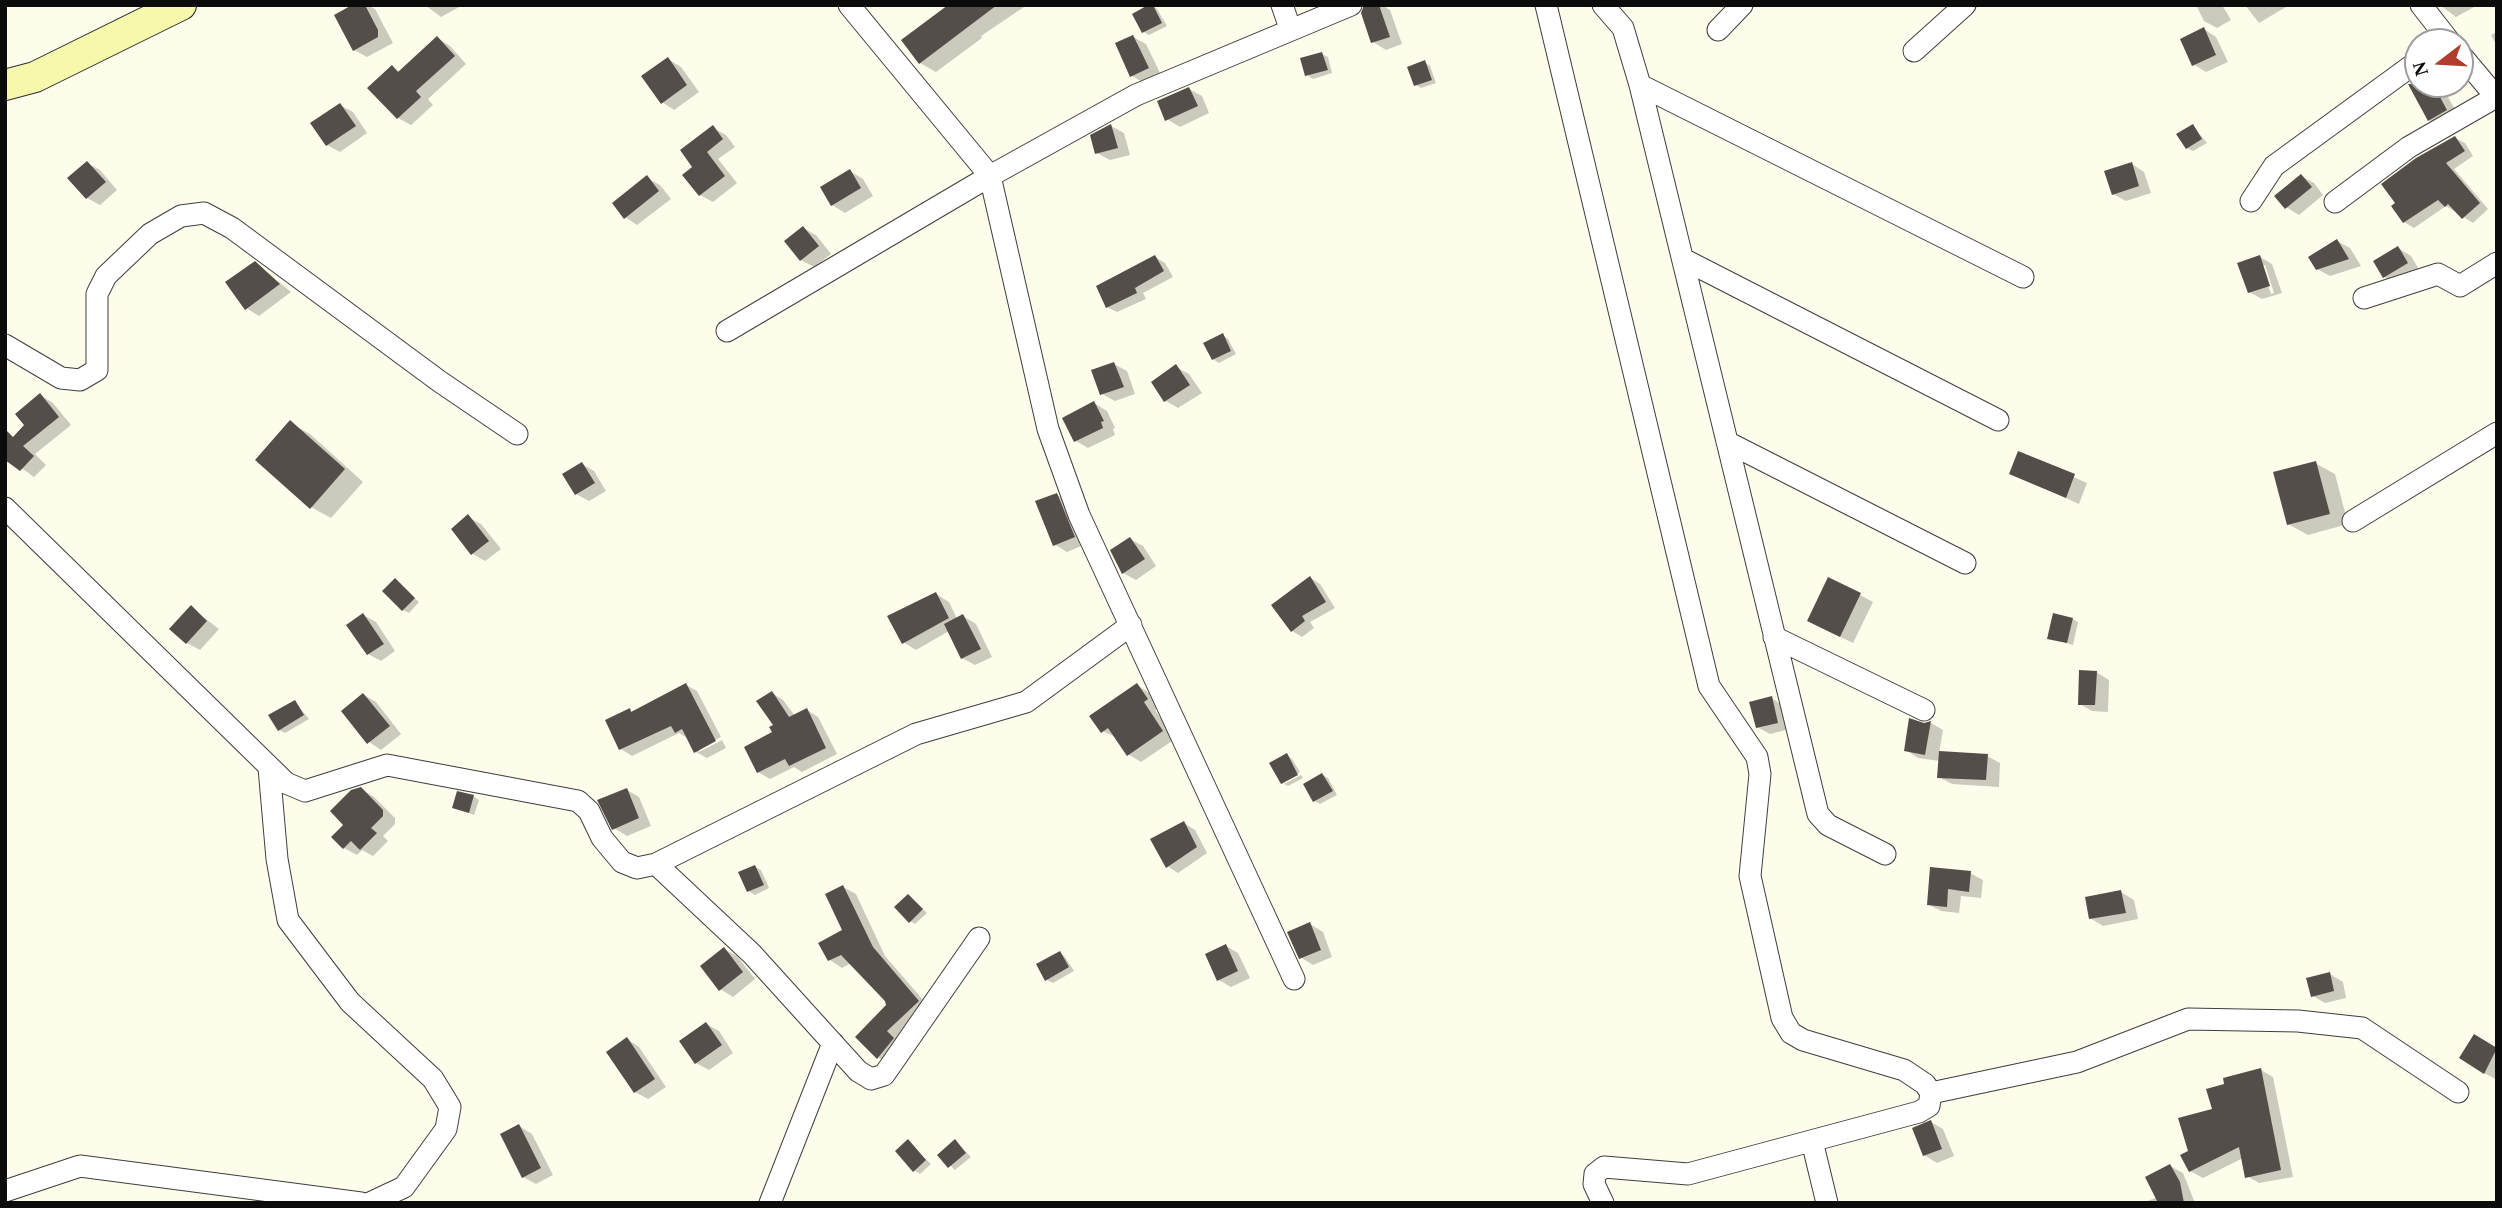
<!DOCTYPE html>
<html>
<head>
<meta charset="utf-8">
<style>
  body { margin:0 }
  #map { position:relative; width:2502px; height:1208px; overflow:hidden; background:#fefdeb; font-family:"Times New Roman",serif }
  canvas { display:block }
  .frame { position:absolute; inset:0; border:7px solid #0b0b0b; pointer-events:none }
  .north { position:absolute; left:2404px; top:28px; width:70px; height:70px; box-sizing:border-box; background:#fff; border:2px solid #9d9d9d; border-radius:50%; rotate:253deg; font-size:19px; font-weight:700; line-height:28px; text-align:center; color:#0b0b0b }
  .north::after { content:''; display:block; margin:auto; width:24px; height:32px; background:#b03c2e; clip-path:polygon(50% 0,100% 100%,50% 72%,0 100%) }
</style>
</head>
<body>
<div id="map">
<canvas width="2502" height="1208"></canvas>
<div class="frame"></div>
<div class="north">N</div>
</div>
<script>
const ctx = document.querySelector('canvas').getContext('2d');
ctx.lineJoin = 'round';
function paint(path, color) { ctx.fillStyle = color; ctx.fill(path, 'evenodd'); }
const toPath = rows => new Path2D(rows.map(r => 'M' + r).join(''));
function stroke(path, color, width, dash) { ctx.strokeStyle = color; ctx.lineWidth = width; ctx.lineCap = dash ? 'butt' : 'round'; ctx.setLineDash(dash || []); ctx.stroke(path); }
const shadow = toPath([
  [356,5,367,5,375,9,393,43,367,57,354,50],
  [425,5,461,5,461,6,441,17],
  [951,5,1027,5,981,36,982,38,936,72,920,63,904,40],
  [1152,5,1157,9,1167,26,1149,35,1144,32],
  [1368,5,1382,5,1390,10,1402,44,1386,50,1373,42],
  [2196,5,2222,5,2231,20,2217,28,2204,21],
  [2245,5,2286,5,2286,7,2259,23],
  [2440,5,2473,5,2474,7,2456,17],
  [2204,29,2216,37,2228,62,2206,72,2193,64],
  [2497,32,2497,46,2491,35],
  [1133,37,1146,44,1161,75,1144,83,1132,76],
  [437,38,450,46,466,64,428,99,433,105,411,125,398,118,392,67,400,72],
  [1322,54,1328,57,1332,73,1313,79,1307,75],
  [668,59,681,67,699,92,674,110,662,102],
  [1424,62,1430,66,1436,83,1421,88,1416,85],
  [2420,84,2442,86,2459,117,2442,127,2429,120],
  [1189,89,1202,96,1209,113,1180,127,1167,119],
  [340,105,353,112,367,133,340,152,327,145],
  [1111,126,1124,133,1130,155,1110,160,1097,153],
  [2193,126,2207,143,2193,151,2187,148],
  [713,128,726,135,735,147,718,159,737,183,713,202,700,195,695,167],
  [2455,138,2465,143,2473,156,2454,169,2488,209,2473,223,2446,206,2414,228,2404,222,2394,206],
  [87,163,100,170,117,190,100,205,87,198],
  [2132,164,2144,172,2151,193,2126,201,2113,194],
  [850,171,863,179,873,196,845,213,832,205],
  [2301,176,2314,183,2323,195,2299,215,2286,207],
  [647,178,660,185,671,199,637,225,625,217],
  [803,228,816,235,831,254,814,267,801,260],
  [2337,241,2350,248,2361,266,2330,276,2317,269],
  [2398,248,2411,256,2420,271,2397,284,2384,277],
  [1155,257,1165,263,1173,277,1143,293,1146,299,1117,312,1107,307],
  [2260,257,2272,264,2282,293,2262,299,2249,292],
  [2261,265,2265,265,2274,293,2271,294],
  [255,263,291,292,259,316,246,308],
  [1223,335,1228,339,1236,354,1219,363,1213,359],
  [1114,364,1127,371,1135,394,1115,401,1102,394],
  [1176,367,1189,374,1202,393,1178,408,1166,401,1153,382],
  [40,395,53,403,71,425,35,454,46,465,34,477,5,456,26,425],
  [1094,403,1107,411,1115,428,1113,429,1115,435,1088,448,1076,441],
  [290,423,310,434,363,482,331,518,311,507],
  [2019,453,2087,483,2079,504,2011,473],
  [2315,463,2335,474,2348,524,2308,535,2288,524],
  [582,464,594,471,606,491,589,501,576,494],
  [1057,495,1070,502,1086,544,1067,552,1054,544],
  [468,517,481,524,501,549,485,561,473,554,453,529],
  [1130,539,1143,546,1156,566,1136,580,1123,573,1112,551],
  [1311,578,1320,584,1335,608,1310,622,1314,628,1302,637,1292,631],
  [395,580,419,602,409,613,403,610],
  [936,594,949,602,957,619,963,616,976,624,992,657,975,665,962,658,949,631,916,650,903,642],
  [1860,595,1873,602,1853,643,1822,628],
  [191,608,219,629,200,650,187,643],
  [363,615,376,622,395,651,381,661,368,654],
  [2072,619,2078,622,2073,645,2049,638],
  [2096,672,2109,680,2108,712,2092,711,2080,704],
  [686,685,697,691,721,737,699,748,699,752,722,740,726,748,707,758,696,752,689,739,679,733,632,756,621,749,629,710,634,713],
  [1137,685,1149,693,1160,707,1155,710,1175,739,1141,762,1128,754,1116,737,1102,731],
  [772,693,783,700,795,716,807,710,818,717,837,754,802,772,794,767,770,779,758,772,775,726],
  [364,695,376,702,401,734,381,750,369,742],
  [1771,698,1784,706,1790,729,1770,734,1757,727],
  [295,702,309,719,285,733,279,730],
  [1931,723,1943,730,1939,753,1987,756,2000,763,1999,787,1952,784,1939,777,1940,761,1918,758,1906,750,1924,725],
  [1287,755,1292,759,1300,772,1283,783],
  [1301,775,1303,778,1288,786,1284,784],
  [1322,775,1328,778,1337,795,1320,804,1315,801],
  [361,789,374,797,395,818,395,824,383,836,388,841,373,856,362,850,357,855,344,848,346,825],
  [627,790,639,797,651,826,627,836,614,828],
  [473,796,479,800,474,815,454,807],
  [1184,823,1195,830,1207,853,1178,873,1167,866],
  [755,867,761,870,769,888,755,895,749,891],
  [1932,869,1970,873,1983,880,1981,898,1961,896,1959,913,1941,911,1928,904],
  [843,887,856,894,885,956,931,1009,890,1065,878,1057,888,1005,851,963,842,968,830,960,844,931],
  [2121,892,2134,900,2138,919,2103,926,2090,918],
  [909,896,927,913,915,924,910,921],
  [1310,924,1323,932,1332,957,1313,965,1300,957],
  [1226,946,1238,953,1250,978,1231,987,1219,980],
  [724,949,737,956,755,979,733,997,720,989],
  [1060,953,1065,957,1074,971,1053,983,1047,980],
  [2330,974,2343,982,2346,998,2325,1003,2313,996],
  [706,1024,719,1031,733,1053,709,1070,696,1063],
  [2475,1036,2497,1050,2497,1080,2484,1073],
  [627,1039,639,1047,666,1087,648,1099,635,1092],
  [2261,1070,2273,1077,2293,1177,2259,1183,2247,1176,2243,1158,2203,1178,2190,1171,2190,1152,2214,1110],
  [1931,1122,1943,1129,1954,1156,1937,1163,1924,1155],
  [519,1126,532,1134,553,1175,536,1184,523,1177],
  [955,1141,971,1157,955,1170,940,1155],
  [908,1142,931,1164,920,1174,914,1170],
  [2170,1166,2183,1173,2195,1203,2142,1203,2158,1197]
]);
const building = toPath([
  [352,5,365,5,378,30,378,37,353,51,334,15],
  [948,5,997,5,919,64,901,40],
  [1148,5,1153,5,1162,23,1142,33,1132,14],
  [1364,5,1379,5,1390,37,1371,43,1361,13],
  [2204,27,2216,55,2192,66,2180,39],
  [1133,35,1149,68,1130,77,1115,43],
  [437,36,455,56,416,91,421,97,397,119,367,88,392,65,398,72],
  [1322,52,1328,70,1305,76,1300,58],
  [668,57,687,85,661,104,641,76],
  [1425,60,1432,80,1414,86,1407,67],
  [2408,84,2433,84,2447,110,2428,121],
  [1189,87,1198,106,1165,121,1157,101],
  [340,103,356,126,326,146,310,123],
  [1111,124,1118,148,1095,154,1090,135],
  [2193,124,2202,139,2186,149,2176,134],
  [713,125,723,139,707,152,725,176,699,196,682,175,692,167,680,150],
  [2455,136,2465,151,2446,163,2480,203,2462,219,2448,204,2445,207,2438,200,2403,223,2391,206,2395,203,2381,184,2416,158],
  [87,161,106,182,86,199,67,178],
  [2132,162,2139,186,2112,195,2104,171],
  [850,169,861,188,831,206,820,187],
  [2301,174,2312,187,2285,209,2274,196],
  [647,175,659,191,624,219,612,203],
  [803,226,819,246,800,261,784,241],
  [2337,239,2349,259,2316,270,2308,257],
  [2398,246,2408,263,2383,278,2373,261],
  [1155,255,1164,271,1135,288,1137,293,1106,308,1096,286],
  [2260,255,2270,286,2248,293,2237,263],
  [255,261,280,284,245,310,225,282],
  [1223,333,1231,351,1212,360,1203,343],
  [1114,362,1124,387,1100,395,1091,370],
  [1176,364,1190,385,1164,402,1151,382],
  [40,393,59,417,23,446,34,456,20,471,5,460,5,429,13,437,24,425,15,414],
  [1094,401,1104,421,1101,422,1103,428,1074,442,1062,418],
  [290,420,345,469,310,509,255,460],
  [2018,451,2075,474,2066,498,2009,474],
  [2316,461,2330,514,2287,525,2273,472],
  [582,462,595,483,575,495,562,474],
  [1057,493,1075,537,1053,546,1035,501],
  [468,514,489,541,471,555,451,529],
  [1130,537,1145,559,1122,574,1110,550],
  [1310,576,1326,602,1302,616,1305,621,1291,632,1271,605],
  [1828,577,1861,593,1840,637,1807,621],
  [395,578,415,598,402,611,382,591],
  [936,592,949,618,902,644,887,616],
  [191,605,207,621,186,644,169,629],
  [363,613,384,644,367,655,346,625],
  [2053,613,2073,618,2067,643,2047,639],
  [963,614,981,649,961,659,944,624],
  [2079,670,2097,671,2095,705,2078,705],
  [686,683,716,741,694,753,682,729,675,733,671,726,619,750,605,720,630,708,631,712],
  [1137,683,1148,699,1144,702,1163,731,1127,756,1108,728,1101,733,1089,716],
  [772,691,789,717,807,708,826,748,789,766,785,759,757,773,744,747,772,732,769,727,773,725,756,701],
  [363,693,390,726,367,744,341,711],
  [1772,696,1778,723,1756,728,1749,702],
  [295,700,304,715,278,731,268,715],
  [1909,718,1924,723,1931,721,1925,755,1904,751],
  [1939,751,1988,754,1986,780,1937,778],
  [1287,753,1298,775,1281,784,1269,763],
  [1322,773,1333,791,1313,802,1303,784],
  [361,787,383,810,383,816,371,828,377,833,360,850,351,841,343,849,331,837,343,825,330,811,351,790],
  [627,788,639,818,612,830,597,800],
  [457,791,474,795,469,813,452,808],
  [1184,821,1197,847,1166,868,1150,839],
  [755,865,764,885,747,892,738,872],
  [1930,867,1971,871,1969,892,1948,889,1947,907,1927,905],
  [843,885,873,947,919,1001,887,1031,894,1038,877,1059,855,1037,886,1005,885,1001,841,955,828,961,818,943,842,930,825,894],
  [2121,890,2126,913,2089,919,2085,897],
  [908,894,923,909,909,923,894,907],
  [1310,922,1321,950,1299,959,1287,932],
  [1226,944,1238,971,1217,981,1205,954],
  [724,947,743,972,719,991,700,966],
  [1060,951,1069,967,1045,981,1036,964],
  [2330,972,2334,991,2311,997,2306,978],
  [706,1022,722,1045,695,1064,679,1041],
  [2474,1034,2497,1048,2484,1074,2459,1058],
  [627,1037,655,1079,634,1093,606,1052],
  [2261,1068,2281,1170,2245,1178,2239,1147,2189,1172,2180,1155,2188,1151,2178,1118,2212,1109,2206,1089,2224,1084,2223,1078],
  [1931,1120,1942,1149,1923,1156,1912,1128],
  [519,1124,541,1168,522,1178,500,1134],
  [908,1139,926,1160,913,1172,895,1151],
  [955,1139,966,1153,948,1168,937,1155],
  [2170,1164,2180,1182,2184,1203,2158,1203,2145,1177]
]);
const minor = toPath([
  [849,5,990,176,1048,429,1079,515,1294,979],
  [1282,5,1290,28],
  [1546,5,1709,686,1757,757,1760,774,1750,876,1782,1018,1791,1033,1803,1040,1904,1070,1925,1084,1931,1093,1929,1106,1919,1112,1688,1174,1604,1167,1595,1174,1594,1184,1603,1203],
  [1603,5,1623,28,1640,85,1818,814,1828,825,1885,854],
  [2421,5,2450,42],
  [1718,30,1742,5],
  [1914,51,1965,5],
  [2460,54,2497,98],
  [1640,85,2023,277],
  [2251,201,2274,166,2418,61],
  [2335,202,2409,147,2496,97],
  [1683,259,1998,420],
  [2364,298,2438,274,2460,286,2497,263],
  [727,331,990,176,1136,95,1351,5],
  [5,345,61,378,80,380,97,370,97,294,106,276,150,234,181,216,204,213,232,228,439,381,517,434],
  [1727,442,1965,563],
  [5,508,286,783,305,791,387,765,578,801,589,811,602,838,622,862,637,868,656,864,916,734,1026,702,1131,625],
  [2353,521,2497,433],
  [1774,637,1924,710],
  [269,768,277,859,288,920,350,1002,433,1079,450,1107,446,1129,404,1187,370,1203],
  [656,864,752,954,858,1071,871,1079,884,1075,979,938],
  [1931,1093,2077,1062,2188,1019,2298,1021,2362,1028,2458,1092],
  [1812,1141,1827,1203],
  [5,1191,80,1166,361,1203],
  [770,1203,833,1043]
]);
const secondary = toPath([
  [5,85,35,77,181,5]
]);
paint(shadow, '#0003');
paint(building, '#534e49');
stroke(minor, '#3e3e3e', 23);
stroke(secondary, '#2d2d2d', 32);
stroke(minor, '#fff', 21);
stroke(secondary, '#f6f9ab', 30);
</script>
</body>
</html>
